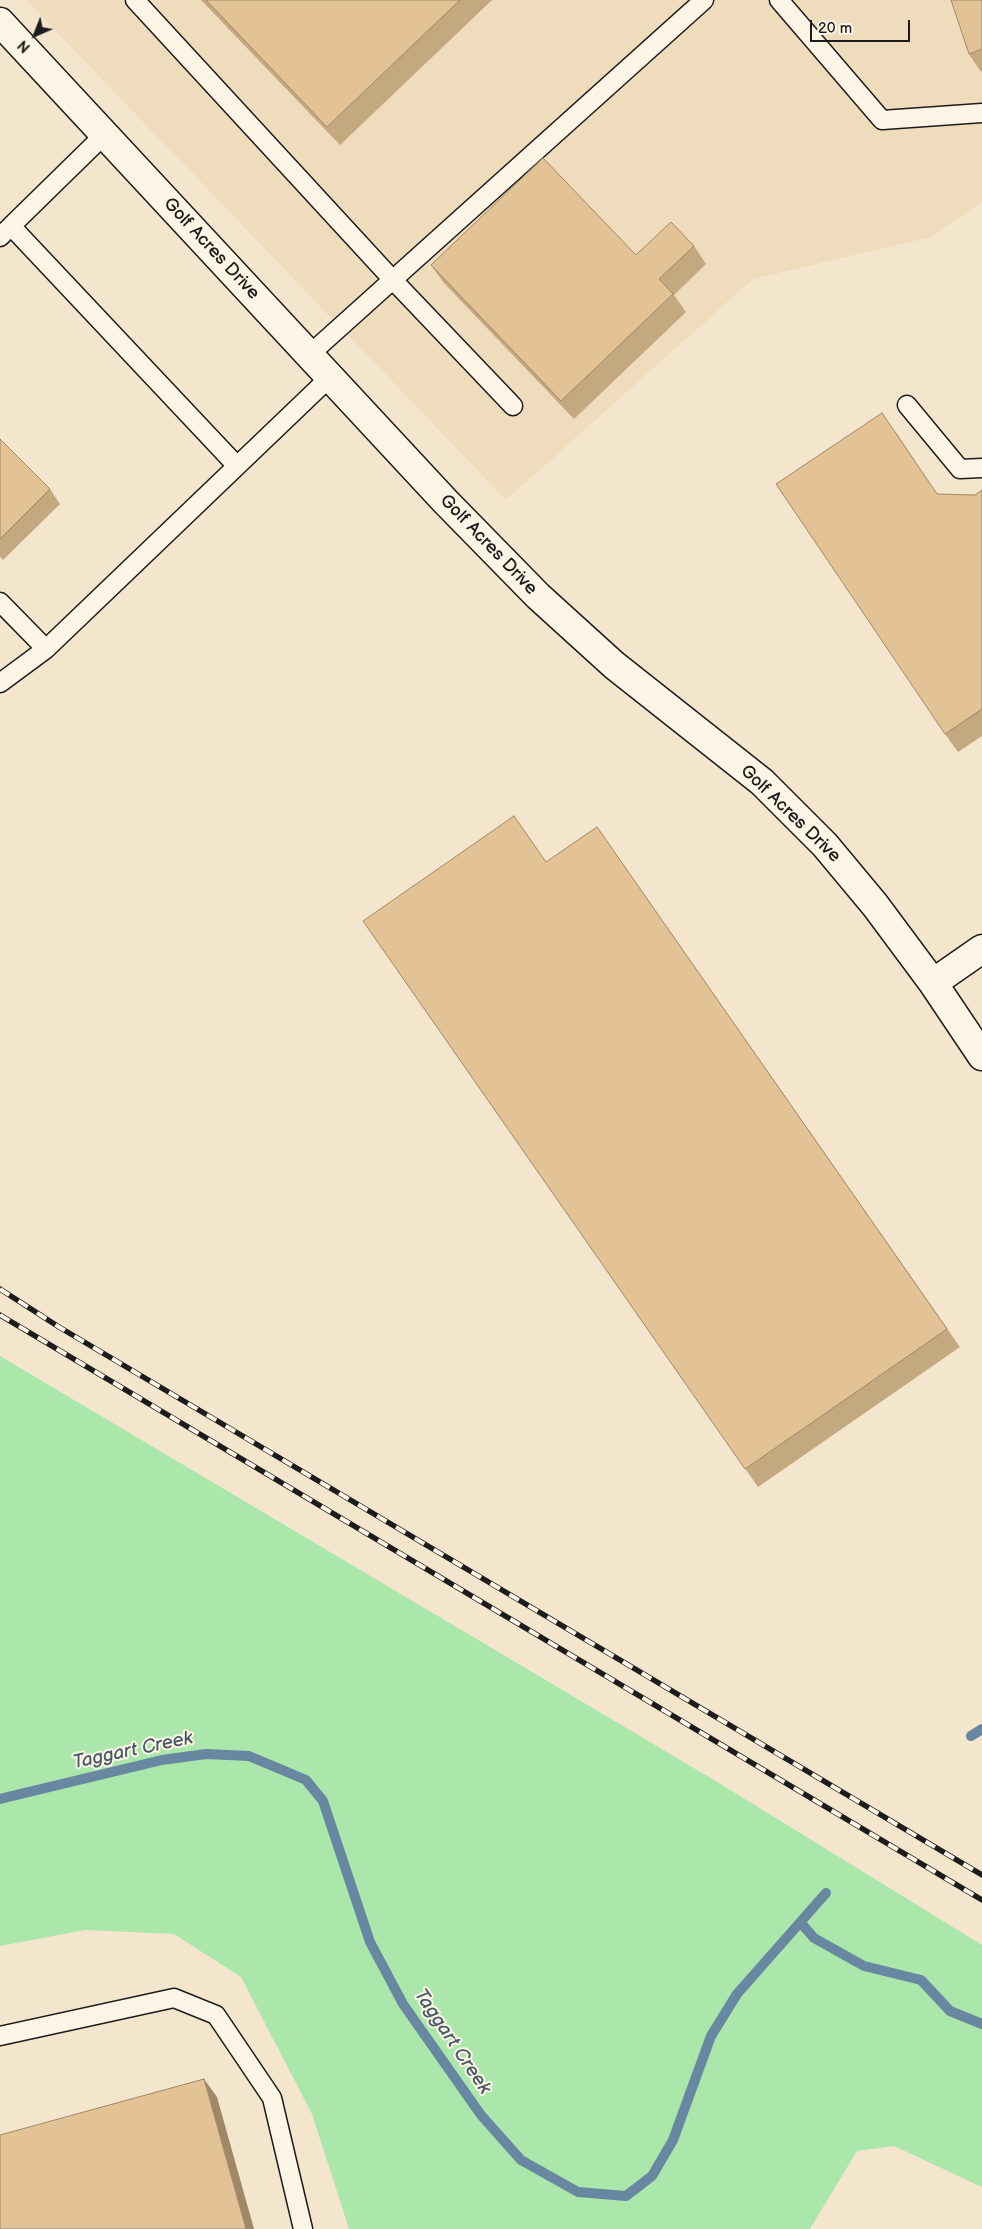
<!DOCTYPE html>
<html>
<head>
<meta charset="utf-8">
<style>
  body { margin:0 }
  #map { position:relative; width:982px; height:2229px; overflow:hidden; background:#f4e6cd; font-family:"Balsamiq Sans",sans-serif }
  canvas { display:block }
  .north { position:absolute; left:10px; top:10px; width:50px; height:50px; -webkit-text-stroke:4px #fcf5e5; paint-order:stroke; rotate:224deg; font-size:14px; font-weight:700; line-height:20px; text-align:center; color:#1c1c1c }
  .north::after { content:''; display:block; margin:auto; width:18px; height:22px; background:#1c1c1c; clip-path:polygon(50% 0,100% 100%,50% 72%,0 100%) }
  .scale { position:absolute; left:810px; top:20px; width:100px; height:22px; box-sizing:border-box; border:2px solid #1c1c1c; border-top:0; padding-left:6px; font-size:15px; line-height:18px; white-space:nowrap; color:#1c1c1c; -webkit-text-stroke:4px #fcf5e5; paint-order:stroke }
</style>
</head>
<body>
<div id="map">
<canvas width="982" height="2229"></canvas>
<div class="north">N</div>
<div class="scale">20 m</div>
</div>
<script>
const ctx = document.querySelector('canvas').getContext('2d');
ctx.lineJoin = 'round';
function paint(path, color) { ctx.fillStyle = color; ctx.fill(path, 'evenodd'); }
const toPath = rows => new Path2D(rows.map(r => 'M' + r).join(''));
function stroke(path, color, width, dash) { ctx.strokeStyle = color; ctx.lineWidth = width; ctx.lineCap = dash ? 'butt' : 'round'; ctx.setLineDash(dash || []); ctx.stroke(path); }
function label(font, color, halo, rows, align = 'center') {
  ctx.font = font + ' "Balsamiq Sans",sans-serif'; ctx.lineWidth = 4; ctx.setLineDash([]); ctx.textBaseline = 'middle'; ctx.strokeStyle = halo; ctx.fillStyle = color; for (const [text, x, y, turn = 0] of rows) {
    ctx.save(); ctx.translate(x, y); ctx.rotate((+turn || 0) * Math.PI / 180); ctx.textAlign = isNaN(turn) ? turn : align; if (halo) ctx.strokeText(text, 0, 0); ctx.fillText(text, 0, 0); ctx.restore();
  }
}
const built = toPath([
  [26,0,982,0,982,202,931,237,753,279,506,500]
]);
const green = toPath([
  [0,1356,714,1780,982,1945,982,2187,894,2146,857,2151,810,2229,349,2229,312,2114,241,1977,174,1934,85,1930,0,1946]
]);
const stream = toPath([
  [971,1736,982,1729],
  [0,1799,162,1760,206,1754,249,1756,306,1780,323,1801,370,1942,403,2004,481,2115,521,2160,578,2192,626,2196,652,2176,673,2140,711,2036,737,1994,826,1893],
  [801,1923,814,1938,864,1966,921,1980,950,2011,982,2024]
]);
const service = toPath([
  [135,0,392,279,513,406],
  [779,0,882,120,982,113],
  [11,226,104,135],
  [0,237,11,226,237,466],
  [309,355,704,0],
  [907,405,960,469,982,468],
  [0,602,46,649,330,377],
  [0,683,46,649],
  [0,2036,174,1998,216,2015,272,2098,303,2229]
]);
const minor = toPath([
  [0,22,445,501,538,596,614,665,762,782,825,845,875,905,933,983,982,1056],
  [933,983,982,949]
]);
const rail = toPath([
  [0,1289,59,1327,982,1875],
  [0,1315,982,1900]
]);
const wall = toPath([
  [201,0,492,0,340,145],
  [982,0,982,71,981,72,969,54],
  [694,246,706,264,674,295,686,312,574,419,444,283,431,265,636,255],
  [895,431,937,494,975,495,982,490,982,736,958,752,945,734],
  [0,439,50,489,60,504,3,560,0,557],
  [597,827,960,1347,758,1487,363,921,546,862]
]);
const shadedWall = toPath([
  [204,2079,217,2097,254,2229,246,2229]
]);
const building = toPath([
  [206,0,460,0,327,127,206,0],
  [951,0,982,0,982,49,969,54,951,0],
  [543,158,636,255,671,222,694,246,659,279,673,294,561,401,431,265,543,158],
  [882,413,937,494,975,495,982,490,982,709,945,734,776,484,882,413],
  [0,439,50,489,0,539,0,439],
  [514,816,546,862,597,827,947,1329,745,1469,363,921,514,816],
  [204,2079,246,2229,0,2229,0,2135,204,2079]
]);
const streetNames = [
  ["Golf Acres Drive",211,249,47],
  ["Golf Acres Drive",488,545,46],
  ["Golf Acres Drive",790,814,44]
];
const waterNames = [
  ["Taggart Creek",133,1751,-12],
  ["Taggart Creek",452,2042,56]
];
paint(built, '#efdcbc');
paint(green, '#abe6ab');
stroke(stream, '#6887a0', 10);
stroke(service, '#1c1c1c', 21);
stroke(minor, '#1c1c1c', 31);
stroke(service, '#fcf5e5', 18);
stroke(minor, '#fcf5e5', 28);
stroke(rail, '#1c1c1c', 5.5);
stroke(rail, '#fcf5e5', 4, [11]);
paint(wall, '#c3a880');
paint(shadedWall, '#9f8868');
paint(building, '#e3c395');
stroke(building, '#9f8868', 1);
label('18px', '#1c1c1c', '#fcf5e5', streetNames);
label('italic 19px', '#485a69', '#fcf5e5', waterNames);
</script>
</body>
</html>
